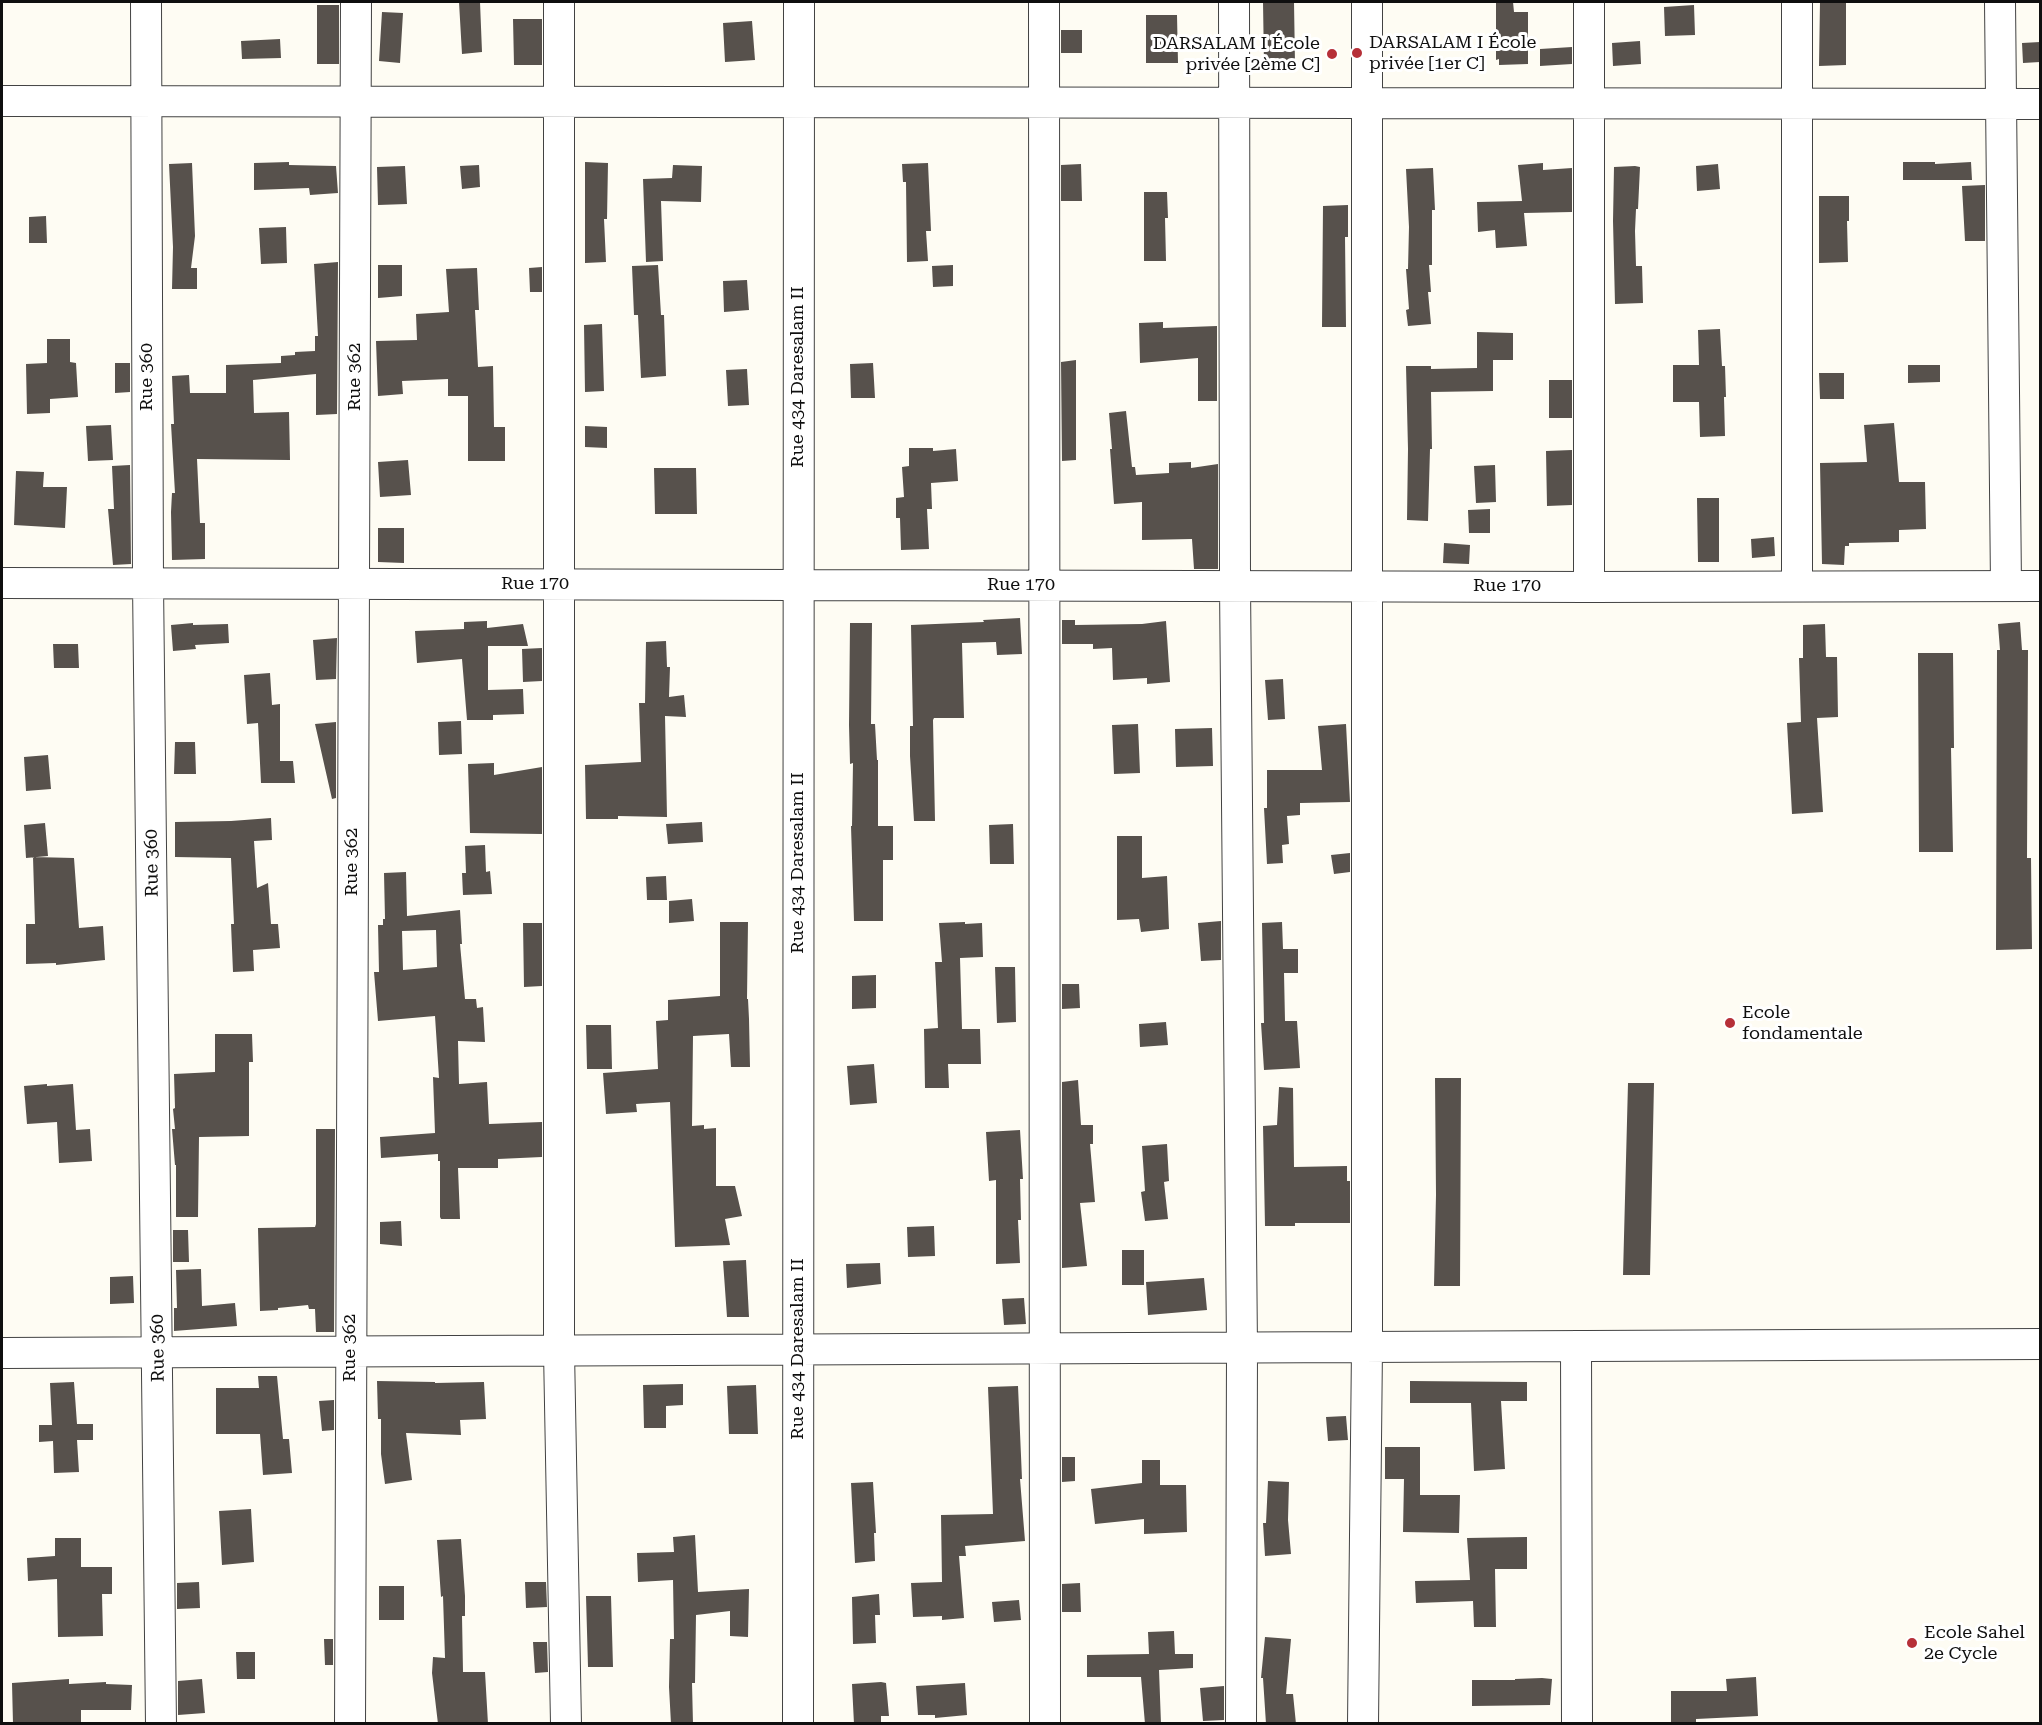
<!DOCTYPE html>
<html>
<head>
<meta charset="utf-8">
<style>
  body { margin:0 }
  #map { position:relative; width:2042px; height:1725px; overflow:hidden; background:#fefcf3; font-family:"Roboto Serif",serif }
  canvas { display:block }
  .frame { position:absolute; inset:0; border:3px solid #0f0f0f; pointer-events:none }
</style>
</head>
<body>
<div id="map">
<canvas width="2042" height="1725"></canvas>
<div class="frame"></div>
</div>
<script>
const ctx = document.querySelector('canvas').getContext('2d');
ctx.lineJoin = 'round';
function paint(path, color) { ctx.fillStyle = color; ctx.fill(path, 'evenodd'); }
const toPath = rows => new Path2D(rows.map(r => 'M' + r).join(''));
function stroke(path, color, width, dash) { ctx.strokeStyle = color; ctx.lineWidth = width; ctx.lineCap = dash ? 'butt' : 'round'; ctx.setLineDash(dash || []); ctx.stroke(path); }
function label(font, color, halo, rows, align = 'center') {
  ctx.font = font + ' "Roboto Serif",serif'; ctx.lineWidth = 6; ctx.setLineDash([]); ctx.textBaseline = 'middle'; ctx.strokeStyle = halo; ctx.fillStyle = color; for (const [text, x, y, turn = 0] of rows) {
    ctx.save(); ctx.translate(x, y); ctx.rotate((+turn || 0) * Math.PI / 180); ctx.textAlign = isNaN(turn) ? turn : align; if (halo) ctx.strokeText(text, 0, 0); ctx.fillText(text, 0, 0); ctx.restore();
  }
}
const building = toPath([
  [459,2,480,2,482,52,462,54],
  [1263,2,1294,2,1295,64,1264,65],
  [1496,2,1513,2,1514,12,1528,12,1528,64,1499,65,1499,59,1496,60],
  [1820,2,1846,2,1846,65,1819,66],
  [317,5,339,5,339,64,317,64],
  [1694,5,1695,35,1665,36,1664,7],
  [382,12,403,13,400,63,379,61],
  [1146,15,1177,15,1178,63,1146,63],
  [513,19,542,19,542,65,514,65],
  [752,21,755,60,725,62,723,23],
  [1061,30,1082,30,1082,53,1061,53],
  [280,39,281,58,242,59,241,41],
  [1640,41,1641,64,1613,66,1612,43],
  [2040,42,2040,62,2023,63,2022,43],
  [1572,47,1572,64,1540,66,1540,49],
  [289,162,289,165,336,166,338,193,310,195,309,188,254,190,254,163],
  [585,162,608,163,607,219,604,219,606,262,585,263],
  [1903,162,1935,162,1935,164,1971,162,1972,180,1903,180],
  [192,163,195,236,191,268,197,268,197,289,172,289,173,247,169,164],
  [928,163,931,231,926,231,928,261,907,262,906,182,903,182,902,164],
  [1543,163,1543,170,1572,168,1572,212,1524,213,1527,246,1496,248,1495,230,1478,232,1477,202,1522,201,1518,165],
  [1081,164,1082,201,1061,201,1061,165],
  [1718,164,1720,189,1697,191,1696,166],
  [479,165,480,187,462,189,460,166],
  [673,165,702,166,701,202,661,201,663,261,646,262,643,179,672,178],
  [405,166,407,204,378,205,377,167],
  [1635,166,1640,167,1638,209,1636,209,1635,231,1636,266,1642,266,1643,303,1615,304,1613,221,1614,167],
  [1433,168,1435,210,1432,210,1432,265,1429,265,1431,292,1428,292,1431,324,1408,326,1406,310,1409,309,1406,269,1408,269,1409,227,1406,169],
  [1985,185,1985,241,1965,241,1962,186],
  [1144,192,1167,192,1168,218,1165,218,1166,261,1144,261],
  [1819,196,1849,196,1849,221,1847,221,1848,262,1819,263],
  [1348,205,1348,237,1345,237,1346,327,1322,327,1323,206],
  [46,216,47,243,29,243,29,217],
  [286,227,287,263,261,264,259,228],
  [338,262,337,414,316,415,316,374,253,380,254,413,289,412,290,460,197,459,200,523,205,523,205,559,172,560,171,512,172,493,175,493,171,424,174,424,172,376,189,375,190,393,226,393,226,365,281,363,281,356,295,355,295,352,315,351,315,336,318,336,314,264],
  [378,265,402,265,402,296,378,298],
  [658,265,661,315,664,315,666,376,641,378,638,315,634,315,632,266],
  [953,265,953,286,933,287,932,266],
  [542,267,542,292,530,292,529,268],
  [477,268,479,310,475,310,478,367,493,366,494,427,505,427,505,461,468,461,468,396,448,396,448,379,402,381,403,394,378,396,376,341,417,340,416,314,449,312,446,269],
  [747,280,749,310,724,312,723,281],
  [1163,322,1163,328,1217,326,1217,401,1198,401,1198,358,1140,363,1139,323],
  [602,324,604,391,585,392,584,325],
  [1720,329,1722,366,1725,366,1726,397,1724,397,1725,436,1700,437,1699,402,1673,402,1673,365,1699,365,1698,330],
  [1477,332,1513,333,1513,360,1493,360,1493,391,1431,392,1432,449,1430,449,1428,521,1407,520,1408,449,1406,366,1431,366,1431,369,1477,368],
  [47,339,70,339,70,362,76,363,78,397,50,399,50,413,27,414,26,364,47,363],
  [1076,360,1076,460,1062,461,1061,362],
  [115,363,130,363,130,392,115,393],
  [873,363,875,398,851,398,850,364],
  [1908,365,1940,365,1940,382,1908,383],
  [747,369,749,405,728,406,726,370],
  [1819,373,1844,373,1844,399,1820,399],
  [1549,380,1572,380,1572,418,1549,418],
  [1126,411,1132,467,1135,467,1136,475,1169,473,1169,463,1191,462,1191,468,1218,464,1218,569,1194,569,1192,539,1142,540,1142,502,1114,504,1110,449,1112,449,1109,413],
  [1894,423,1899,482,1925,482,1926,529,1899,530,1899,542,1849,543,1849,546,1845,546,1844,565,1822,564,1820,463,1867,462,1864,425],
  [111,425,113,460,88,461,86,426],
  [585,426,607,427,607,448,585,447],
  [909,448,933,448,933,451,956,449,958,481,931,483,932,509,927,509,929,549,901,550,900,518,896,518,896,498,904,497,902,467,909,466],
  [1572,450,1572,505,1547,506,1546,451],
  [408,460,411,495,380,497,378,462],
  [130,465,131,564,113,565,108,509,114,509,112,466],
  [1495,465,1496,502,1476,503,1474,466],
  [654,468,696,468,697,514,655,514],
  [16,471,44,472,43,487,67,487,65,528,14,525],
  [1697,498,1719,498,1719,562,1698,562],
  [1490,509,1490,533,1469,533,1468,510],
  [378,528,404,528,404,563,378,562],
  [1774,537,1775,556,1752,558,1751,539],
  [1444,543,1470,545,1469,564,1443,563],
  [1020,618,1022,654,997,655,996,642,962,643,964,718,934,718,933,720,935,821,914,821,910,756,910,726,913,726,911,625,984,622,983,620],
  [1062,620,1075,620,1075,625,1142,624,1166,621,1170,682,1147,684,1147,678,1113,680,1112,648,1093,649,1093,644,1062,644],
  [487,621,487,628,523,624,528,646,488,646,488,690,523,689,524,714,493,715,493,720,467,720,462,659,417,663,415,631,464,629,464,622],
  [2020,622,2022,650,2028,650,2027,858,2031,858,2032,949,1996,950,1997,650,2000,650,1998,624],
  [193,623,193,625,228,624,229,643,195,645,196,649,173,651,171,625],
  [850,623,872,623,871,724,875,724,877,760,878,760,878,826,893,826,893,860,883,860,883,921,854,921,851,826,852,826,853,763,850,764,849,725],
  [1825,624,1826,657,1837,657,1838,717,1817,718,1823,812,1792,814,1787,723,1801,722,1799,658,1803,658,1803,625],
  [337,638,336,679,316,680,313,640],
  [666,641,667,667,670,667,669,697,684,695,686,717,665,716,667,817,618,816,618,819,586,819,585,765,641,762,639,703,645,703,646,642],
  [53,644,78,644,79,668,54,668],
  [542,648,542,681,523,682,522,649],
  [1918,653,1953,653,1954,748,1951,748,1953,852,1919,852],
  [270,673,272,705,280,704,280,761,293,761,295,783,261,783,258,723,247,724,244,675],
  [1283,679,1285,719,1268,720,1265,680],
  [461,721,462,754,439,755,438,722],
  [336,722,336,798,332,799,315,724],
  [1138,724,1140,773,1114,774,1112,725],
  [1346,724,1350,802,1300,803,1300,815,1287,816,1289,844,1282,845,1283,863,1267,864,1264,808,1267,808,1267,770,1322,770,1318,726],
  [1212,728,1213,766,1176,767,1175,729],
  [175,742,195,742,196,774,174,774],
  [48,755,51,789,26,791,24,757],
  [494,763,494,775,542,767,542,834,470,833,468,764],
  [271,818,272,840,254,841,257,888,268,883,271,924,278,924,280,948,253,950,254,971,233,972,231,924,234,924,231,858,175,857,175,822,231,821],
  [702,822,703,842,668,844,666,824],
  [45,823,48,856,26,858,24,825],
  [1013,824,1014,864,990,864,989,825],
  [1117,836,1142,836,1142,878,1167,876,1169,929,1141,932,1139,919,1117,920],
  [485,845,486,872,490,871,492,894,463,895,462,873,466,873,465,846],
  [1350,853,1350,872,1334,874,1331,855],
  [33,857,74,858,79,928,103,926,105,960,56,965,56,963,26,964,26,924,35,924],
  [406,872,407,916,460,910,462,944,460,944,465,999,476,999,477,1008,483,1007,485,1042,458,1041,459,1084,487,1082,489,1124,542,1122,542,1157,498,1159,498,1168,458,1168,460,1219,441,1219,440,1217,440,1161,438,1161,438,1154,381,1158,380,1137,435,1133,433,1077,439,1078,435,1016,378,1021,374,972,379,972,378,925,383,925,383,919,385,919,384,873],
  [436,930,437,967,403,970,402,931],
  [666,876,667,900,647,900,646,877],
  [692,899,694,921,669,923,669,901],
  [1221,921,1221,960,1201,961,1198,923],
  [720,922,748,922,747,999,748,999,749,1019,750,1067,731,1067,729,1034,693,1036,692,1126,704,1125,704,1129,716,1128,716,1186,735,1186,742,1216,725,1219,730,1245,675,1247,670,1102,636,1104,637,1112,606,1114,603,1073,658,1069,656,1021,668,1020,668,1000,720,996],
  [965,922,965,924,982,923,983,957,960,958,962,1029,980,1029,981,1064,948,1064,949,1088,925,1088,924,1029,938,1028,935,962,942,962,939,923],
  [1282,922,1283,949,1298,949,1298,973,1284,973,1285,1021,1297,1021,1300,1068,1264,1070,1261,1023,1264,1023,1262,923],
  [523,923,542,923,542,986,524,987],
  [995,967,1015,967,1016,1022,997,1023],
  [876,975,876,1008,852,1009,852,976],
  [1062,984,1079,984,1080,1008,1062,1009],
  [1166,1022,1168,1045,1140,1047,1139,1024],
  [586,1025,611,1025,612,1069,587,1069],
  [215,1034,252,1034,253,1062,249,1062,249,1136,199,1137,198,1217,176,1217,176,1165,175,1165,172,1129,175,1129,173,1109,175,1108,174,1074,215,1072],
  [874,1064,877,1103,850,1105,847,1066],
  [1435,1078,1461,1078,1460,1286,1434,1286,1436,1195],
  [1078,1080,1081,1125,1093,1125,1093,1144,1090,1144,1095,1202,1080,1203,1087,1266,1062,1268,1062,1082],
  [1628,1083,1654,1083,1650,1275,1623,1275],
  [47,1084,47,1086,73,1084,76,1130,90,1129,92,1161,59,1163,57,1122,27,1124,24,1086],
  [1279,1087,1293,1088,1294,1167,1347,1166,1347,1181,1350,1181,1350,1223,1295,1223,1295,1226,1265,1226,1263,1126,1277,1125],
  [316,1129,335,1129,334,1332,316,1332,315,1309,309,1309,308,1305,278,1308,278,1310,260,1311,258,1228,315,1227,316,1224],
  [1020,1130,1023,1179,1020,1179,1021,1220,1018,1220,1020,1263,996,1264,996,1180,989,1181,986,1132],
  [1167,1144,1169,1181,1164,1182,1168,1219,1145,1221,1141,1192,1145,1191,1142,1146],
  [401,1221,402,1246,380,1244,380,1222],
  [934,1226,935,1256,908,1257,907,1227],
  [173,1230,188,1230,189,1262,173,1262],
  [1122,1250,1144,1250,1144,1285,1122,1285],
  [746,1260,749,1317,727,1317,723,1261],
  [880,1263,881,1284,847,1288,846,1264],
  [201,1269,202,1306,235,1303,237,1326,174,1331,174,1308,177,1308,176,1270],
  [133,1276,134,1303,110,1304,110,1277],
  [1204,1278,1207,1310,1148,1315,1146,1282],
  [1024,1298,1026,1324,1004,1325,1002,1299],
  [258,1376,277,1376,283,1439,289,1439,292,1473,263,1475,260,1434,216,1434,216,1388,259,1388],
  [377,1381,435,1382,435,1383,484,1382,486,1419,460,1420,461,1435,406,1433,412,1480,385,1484,381,1454,381,1419,378,1419],
  [1410,1381,1527,1382,1527,1401,1501,1401,1505,1469,1474,1471,1471,1403,1410,1403],
  [74,1382,77,1424,93,1424,93,1440,77,1440,79,1472,54,1473,53,1441,39,1442,39,1425,52,1425,50,1383],
  [683,1384,683,1405,666,1406,666,1428,644,1428,643,1385],
  [756,1385,758,1434,729,1434,727,1386],
  [1018,1386,1022,1479,1020,1479,1025,1541,965,1546,966,1556,959,1556,964,1618,942,1620,942,1616,913,1617,911,1583,942,1582,941,1515,993,1514,988,1387],
  [334,1400,334,1430,322,1431,319,1401],
  [1346,1416,1348,1440,1328,1441,1326,1417],
  [1385,1447,1420,1447,1420,1495,1460,1495,1459,1533,1403,1532,1404,1479,1385,1479],
  [1062,1457,1075,1457,1075,1481,1062,1482],
  [1142,1460,1160,1460,1160,1485,1186,1485,1187,1532,1144,1534,1144,1519,1095,1524,1091,1489,1142,1483],
  [1268,1481,1289,1482,1288,1520,1291,1554,1265,1556,1263,1523,1266,1523],
  [873,1482,876,1533,874,1533,875,1561,855,1563,851,1483],
  [251,1509,254,1562,222,1565,219,1511],
  [695,1535,698,1592,749,1589,748,1637,730,1636,730,1611,696,1615,695,1683,692,1683,693,1724,671,1724,669,1687,670,1639,674,1639,673,1580,638,1582,637,1553,674,1552,673,1537],
  [1527,1537,1527,1569,1495,1569,1496,1627,1474,1627,1473,1601,1416,1603,1415,1581,1470,1580,1467,1538],
  [55,1538,81,1538,81,1567,112,1567,112,1594,102,1594,103,1636,58,1637,57,1579,28,1581,27,1558,55,1556],
  [461,1539,465,1596,465,1616,462,1616,463,1672,485,1672,488,1724,438,1724,432,1673,433,1657,445,1658,443,1596,441,1597,437,1540],
  [199,1582,200,1608,177,1609,177,1583],
  [525,1582,546,1582,547,1607,526,1608],
  [1080,1583,1081,1612,1062,1612,1062,1584],
  [379,1586,404,1586,404,1620,379,1620],
  [879,1594,880,1615,875,1615,876,1643,853,1644,852,1597],
  [586,1596,611,1596,613,1667,588,1667],
  [1019,1600,1021,1620,994,1622,992,1602],
  [1174,1631,1175,1654,1193,1654,1193,1668,1159,1670,1161,1724,1145,1724,1141,1677,1087,1677,1087,1655,1149,1654,1148,1632],
  [1265,1637,1291,1639,1286,1694,1293,1694,1296,1724,1266,1724,1263,1678,1261,1678],
  [324,1639,333,1639,333,1665,325,1665],
  [533,1642,547,1642,548,1672,535,1673],
  [236,1652,255,1652,255,1679,237,1679],
  [1756,1677,1758,1716,1696,1719,1696,1724,1671,1724,1671,1691,1727,1691,1726,1679],
  [1542,1678,1552,1679,1550,1705,1472,1706,1472,1680,1515,1680,1515,1679],
  [69,1679,69,1684,106,1682,106,1684,132,1685,131,1710,81,1710,81,1722,13,1724,12,1683],
  [202,1679,205,1713,178,1715,178,1681],
  [881,1682,886,1683,889,1716,881,1716,881,1724,854,1724,852,1684],
  [965,1683,967,1715,935,1718,935,1715,918,1715,916,1686],
  [1224,1686,1224,1720,1203,1721,1200,1688]
]);
const minor = toPath([
  [146,2,148,583,161,1724],
  [559,2,559,1351,566,1724],
  [1044,2,1045,1724],
  [1234,2,1235,585,1242,1348,1241,1724],
  [1797,2,1797,586],
  [2000,2,2006,586],
  [2,101,2040,104],
  [2,583,1589,587,2040,586],
  [1589,587,1589,2],
  [1576,1346,1577,1724],
  [2,1353,2040,1344],
  [350,1724,356,2],
  [798,1724,799,2],
  [1363,1724,1367,1347,1367,2]
]);
const markers = [
  [1357,53,6,"#b63038"],
  [1332,54,6,"#b63038"],
  [1730,1023,6,"#b63038"],
  [1912,1643,6,"#b63038"]
];
const poiNames = [
  ["DARSALAM I École",1369,43],
  ["privée [1er C]",1369,64],
  ["DARSALAM I École",1320,44,"right"],
  ["privée [2ème C]",1320,65,"right"],
  ["Ecole",1742,1013],
  ["fondamentale",1742,1034],
  ["Ecole Sahel",1924,1633],
  ["2e Cycle",1924,1654]
];
const streetNames = [
  ["Rue 360",147,377,-90],
  ["Rue 362",355,377,-90],
  ["Rue 434 Daresalam II",798,377,-90],
  ["Rue 170",535,584],
  ["Rue 170",1021,585],
  ["Rue 170",1507,586],
  ["Rue 362",352,862,-90],
  ["Rue 360",152,863,-91],
  ["Rue 434 Daresalam II",798,863,-90],
  ["Rue 360",158,1348,-91],
  ["Rue 362",350,1348,-90],
  ["Rue 434 Daresalam II",798,1349,-90]
];
paint(building, '#57514c');
stroke(minor, '#424242', 32);
stroke(minor, '#fff', 30);
for (const [x, y, r, color] of markers) { const dot = new Path2D(); dot.arc(x, y, r, 0, 2 * Math.PI); ctx.fillStyle = color; ctx.fill(dot); stroke(dot, '#fff', 2); }
label('18px', '#0f0f0f', '#fff', poiNames, 'left');
label('18px', '#0f0f0f', '#fff', streetNames);
</script>
</body>
</html>
